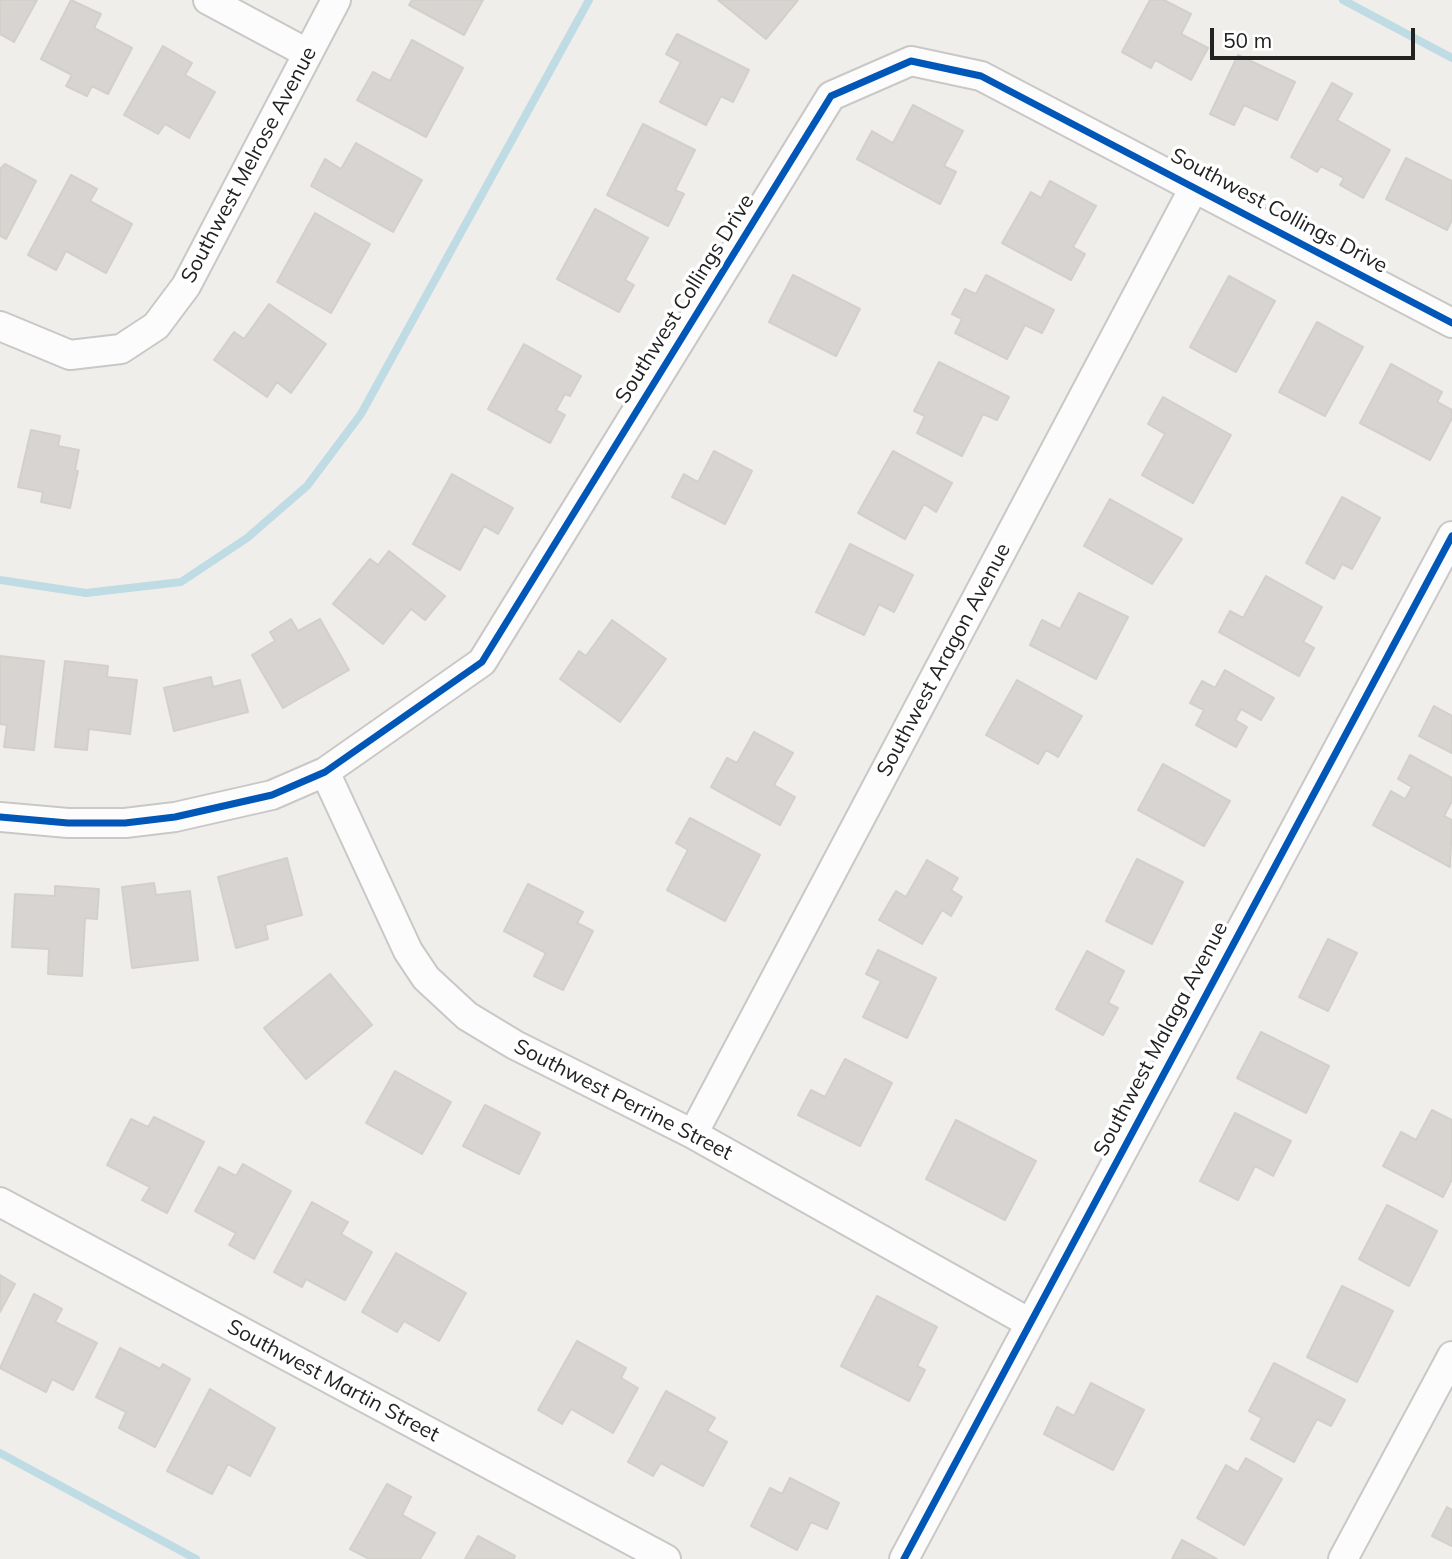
<!DOCTYPE html>
<html>
<head>
<meta charset="utf-8">
<style>
  body { margin:0 }
  #map { position:relative; width:1452px; height:1559px; overflow:hidden; background:#f0eeeb; font-family:Mulish,sans-serif }
  canvas { display:block }
  .scale { position:absolute; left:1210px; top:28px; width:205px; height:32px; box-sizing:border-box; border:4px solid #222; border-top:0; padding-left:9px; font-size:21px; line-height:24px; white-space:nowrap; color:#222; -webkit-text-stroke:5px #fff; paint-order:stroke }
</style>
</head>
<body>
<div id="map">
<canvas width="1452" height="1559"></canvas>
<div class="scale">50 m</div>
</div>
<script>
const ctx = document.querySelector('canvas').getContext('2d');
ctx.lineJoin = 'round';
const toPath = rows => new Path2D(rows.map(r => 'M' + r).join(''));
function stroke(path, color, width, dash) { ctx.strokeStyle = color; ctx.lineWidth = width; ctx.lineCap = dash ? 'butt' : 'round'; ctx.setLineDash(dash || []); ctx.stroke(path); }
function paint(path, color) { ctx.fillStyle = color; ctx.fill(path, 'evenodd'); }
function label(font, color, halo, rows, align = 'center') {
  ctx.font = font + ' Mulish,sans-serif'; ctx.lineWidth = 7; ctx.setLineDash([]); ctx.textBaseline = 'middle'; ctx.strokeStyle = halo; ctx.fillStyle = color; for (const [text, x, y, turn = 0] of rows) {
    ctx.save(); ctx.translate(x, y); ctx.rotate((+turn || 0) * Math.PI / 180); ctx.textAlign = isNaN(turn) ? turn : align; if (halo) ctx.strokeText(text, 0, 0); ctx.fillText(text, 0, 0); ctx.restore();
  }
}
const stream = toPath([
  [1343,0,1452,58],
  [0,580,86,593,181,582,247,538,307,486,361,414,589,0],
  [0,1453,196,1559]
]);
const building = toPath([
  [0,0,37,0,14,42,0,34,0,0],
  [71,0,101,14,94,28,132,48,108,94,92,86,87,96,66,86,72,75,41,59,71,0],
  [412,0,483,0,464,35,409,5,412,0],
  [718,0,798,0,766,39,718,0],
  [1150,0,1164,0,1191,14,1181,34,1208,48,1191,80,1155,60,1151,68,1122,52,1150,0],
  [677,34,749,70,733,102,721,96,706,125,660,102,681,62,666,54,677,34],
  [412,40,463,68,426,137,357,100,373,72,390,81,412,40],
  [163,46,192,63,185,75,215,92,189,138,165,124,158,134,124,115,163,46],
  [1238,55,1295,82,1277,120,1244,105,1234,125,1210,114,1238,55],
  [1332,83,1352,94,1337,120,1390,150,1363,198,1340,185,1344,178,1321,166,1317,172,1291,157,1332,83],
  [913,105,963,131,944,166,956,172,940,204,857,159,872,131,893,143,913,105],
  [643,124,695,150,675,190,684,194,668,226,607,195,643,124],
  [356,143,422,180,393,232,311,186,325,159,341,169,356,143],
  [1406,158,1452,181,1452,220,1447,230,1386,199,1406,158],
  [5,164,36,181,6,239,0,236,0,169,5,164],
  [71,175,97,189,90,201,132,224,106,273,66,251,56,270,28,255,71,175],
  [1050,181,1096,206,1073,247,1085,254,1071,280,1002,243,1031,192,1041,198,1050,181],
  [595,209,648,238,625,280,634,285,619,312,557,279,595,209],
  [315,213,370,244,331,313,277,282,315,213],
  [793,275,860,309,836,356,769,322,793,275],
  [986,275,1054,310,1042,333,1025,325,1007,359,955,333,962,319,952,314,965,289,976,294,986,275],
  [1229,276,1275,301,1236,372,1190,347,1229,276],
  [269,304,326,344,291,393,277,382,267,397,214,360,234,332,244,339,269,304],
  [1317,322,1363,347,1325,416,1279,392,1317,322],
  [524,344,581,376,570,396,565,394,556,410,565,415,550,443,488,409,524,344],
  [939,362,1009,397,997,420,983,414,962,456,917,433,925,416,914,411,939,362],
  [1391,364,1442,392,1437,402,1452,410,1452,418,1430,460,1360,423,1391,364],
  [1163,397,1231,435,1193,503,1142,475,1165,434,1148,424,1163,397],
  [31,430,60,436,58,446,79,450,75,470,78,471,70,508,41,502,43,492,18,487,31,430],
  [714,451,752,471,725,524,672,497,684,474,698,482,714,451],
  [893,451,952,483,936,512,924,504,905,539,858,513,893,451],
  [452,474,513,508,498,534,484,526,460,570,413,544,452,474],
  [1342,497,1380,518,1352,569,1342,564,1334,579,1306,563,1342,497],
  [1110,499,1182,539,1152,584,1084,546,1110,499],
  [850,544,913,575,894,612,879,604,864,635,816,612,850,544],
  [389,551,445,596,425,620,411,609,383,644,333,604,370,559,378,565,389,551],
  [1266,576,1322,607,1303,642,1314,648,1299,676,1219,632,1230,611,1243,618,1266,576],
  [1079,593,1128,617,1096,679,1030,645,1042,620,1060,629,1079,593],
  [291,619,298,631,320,619,349,670,283,708,252,655,275,641,270,632,291,619],
  [612,620,666,659,620,722,560,679,579,651,586,656,612,620],
  [0,656,44,661,34,750,4,747,7,725,0,724,0,656],
  [65,661,108,666,107,677,137,680,130,734,89,729,87,750,55,747,65,661],
  [1225,670,1274,698,1261,720,1241,709,1235,720,1247,727,1236,747,1196,725,1204,710,1190,703,1202,681,1215,688,1225,670],
  [211,677,213,687,240,680,248,712,174,731,164,688,211,677],
  [1017,680,1082,716,1058,757,1046,750,1038,764,986,735,1017,680],
  [1434,706,1452,716,1452,753,1419,736,1434,706],
  [754,732,793,753,774,785,795,797,780,825,711,787,727,758,737,763,754,732],
  [1410,755,1452,778,1452,801,1444,816,1452,820,1450,867,1373,825,1391,791,1405,799,1412,787,1398,779,1410,755],
  [1163,764,1230,801,1204,846,1138,810,1163,764],
  [690,818,760,855,725,921,667,890,688,850,676,843,690,818],
  [287,858,302,915,265,925,268,939,236,948,218,877,287,858],
  [1137,859,1183,882,1152,944,1106,921,1137,859],
  [927,860,958,878,951,890,962,897,951,916,942,910,922,944,879,920,896,891,906,897,927,860],
  [154,883,156,895,190,891,198,960,132,968,122,887,154,883],
  [528,884,583,912,577,923,593,931,563,990,534,976,546,953,504,931,528,884],
  [55,886,99,889,97,919,85,918,82,976,48,974,49,949,12,947,15,894,55,896,55,886],
  [1328,939,1357,953,1328,1011,1299,997,1328,939],
  [878,950,936,978,907,1038,863,1017,881,981,866,974,878,950],
  [1087,951,1124,971,1108,1003,1118,1008,1103,1035,1056,1009,1087,951],
  [330,974,372,1025,306,1079,264,1028,330,974],
  [1261,1032,1329,1066,1306,1113,1237,1078,1261,1032],
  [845,1059,892,1083,860,1146,798,1115,811,1090,825,1097,845,1059],
  [395,1071,451,1102,422,1154,366,1123,395,1071],
  [485,1105,540,1133,519,1174,463,1146,485,1105],
  [1432,1110,1452,1120,1452,1179,1443,1197,1383,1166,1401,1132,1416,1140,1432,1110],
  [1235,1113,1291,1141,1273,1176,1255,1166,1238,1200,1200,1181,1235,1113],
  [154,1117,204,1142,167,1213,142,1200,150,1187,107,1165,131,1119,148,1127,154,1117],
  [956,1120,1036,1161,1005,1220,926,1179,956,1120],
  [243,1164,291,1191,254,1259,229,1245,236,1233,195,1211,219,1167,236,1176,243,1164],
  [312,1202,348,1222,341,1234,372,1252,345,1300,306,1279,302,1287,274,1272,312,1202],
  [1387,1205,1437,1231,1409,1286,1359,1259,1387,1205],
  [396,1253,466,1293,439,1341,404,1321,397,1332,362,1312,396,1253],
  [0,1275,15,1284,0,1312,0,1275],
  [1342,1286,1393,1311,1357,1382,1307,1357,1342,1286],
  [34,1294,62,1309,55,1322,97,1343,73,1390,52,1379,46,1392,0,1368,34,1294],
  [877,1296,937,1327,917,1366,925,1370,909,1401,841,1366,877,1296],
  [577,1341,626,1368,621,1378,638,1388,613,1433,571,1409,562,1424,538,1410,577,1341],
  [120,1348,160,1369,163,1364,190,1379,155,1447,119,1428,126,1412,96,1397,120,1348],
  [1274,1363,1345,1400,1331,1426,1317,1419,1294,1462,1251,1439,1262,1418,1249,1411,1274,1363],
  [1091,1383,1144,1410,1113,1470,1044,1434,1057,1407,1074,1416,1091,1383],
  [210,1389,275,1428,250,1476,228,1464,212,1494,167,1471,210,1389],
  [666,1391,715,1418,707,1431,727,1442,703,1486,661,1463,653,1476,628,1462,666,1391],
  [1246,1458,1282,1479,1244,1545,1197,1518,1226,1465,1238,1472,1246,1458],
  [790,1478,839,1503,827,1529,811,1522,797,1550,751,1526,770,1488,782,1494,790,1478],
  [387,1484,411,1497,402,1515,435,1533,420,1559,369,1559,350,1549,387,1484],
  [1447,1507,1452,1510,1452,1546,1432,1536,1447,1507],
  [478,1536,515,1556,514,1559,465,1559,478,1536],
  [1182,1540,1217,1559,1172,1559,1182,1540]
]);
const minor = toPath([
  [208,0,307,53],
  [0,326,70,355,121,349,156,326,186,286,336,0],
  [325,772,408,951,426,978,467,1016,515,1045,693,1134,1028,1322],
  [0,817,68,823,125,823,175,817,272,795,325,772,482,662,831,96,911,61,981,76,1452,323],
  [693,1134,1195,186],
  [0,1202,666,1559],
  [904,1559,1452,536],
  [1343,1559,1452,1356]
]);
const cycleway = toPath([
  [0,817,68,823,125,823,175,817,272,795,325,772,482,662,831,96,911,61,981,76,1452,323],
  [904,1559,1452,536]
]);
const streetNames = [
  ["Southwest Melrose Avenue",249,165,-62],
  ["Southwest Collings Drive",1279,211,28],
  ["Southwest Collings Drive",685,299,-58],
  ["Southwest Aragon Avenue",944,660,-62],
  ["Southwest Malaga Avenue",1161,1039,-62],
  ["Southwest Perrine Street",623,1100,27],
  ["Southwest Martin Street",333,1381,28]
];
stroke(stream, '#bfdbe3', 8);
paint(building, '#d7d4d2');
stroke(building, '#d3d0cc', 2);
stroke(minor, '#c9c8c7', 32);
stroke(minor, '#fdfcfc', 28);
stroke(cycleway, '#0057b8', 7);
label('21px', '#222', '#fff', streetNames);
</script>
</body>
</html>
